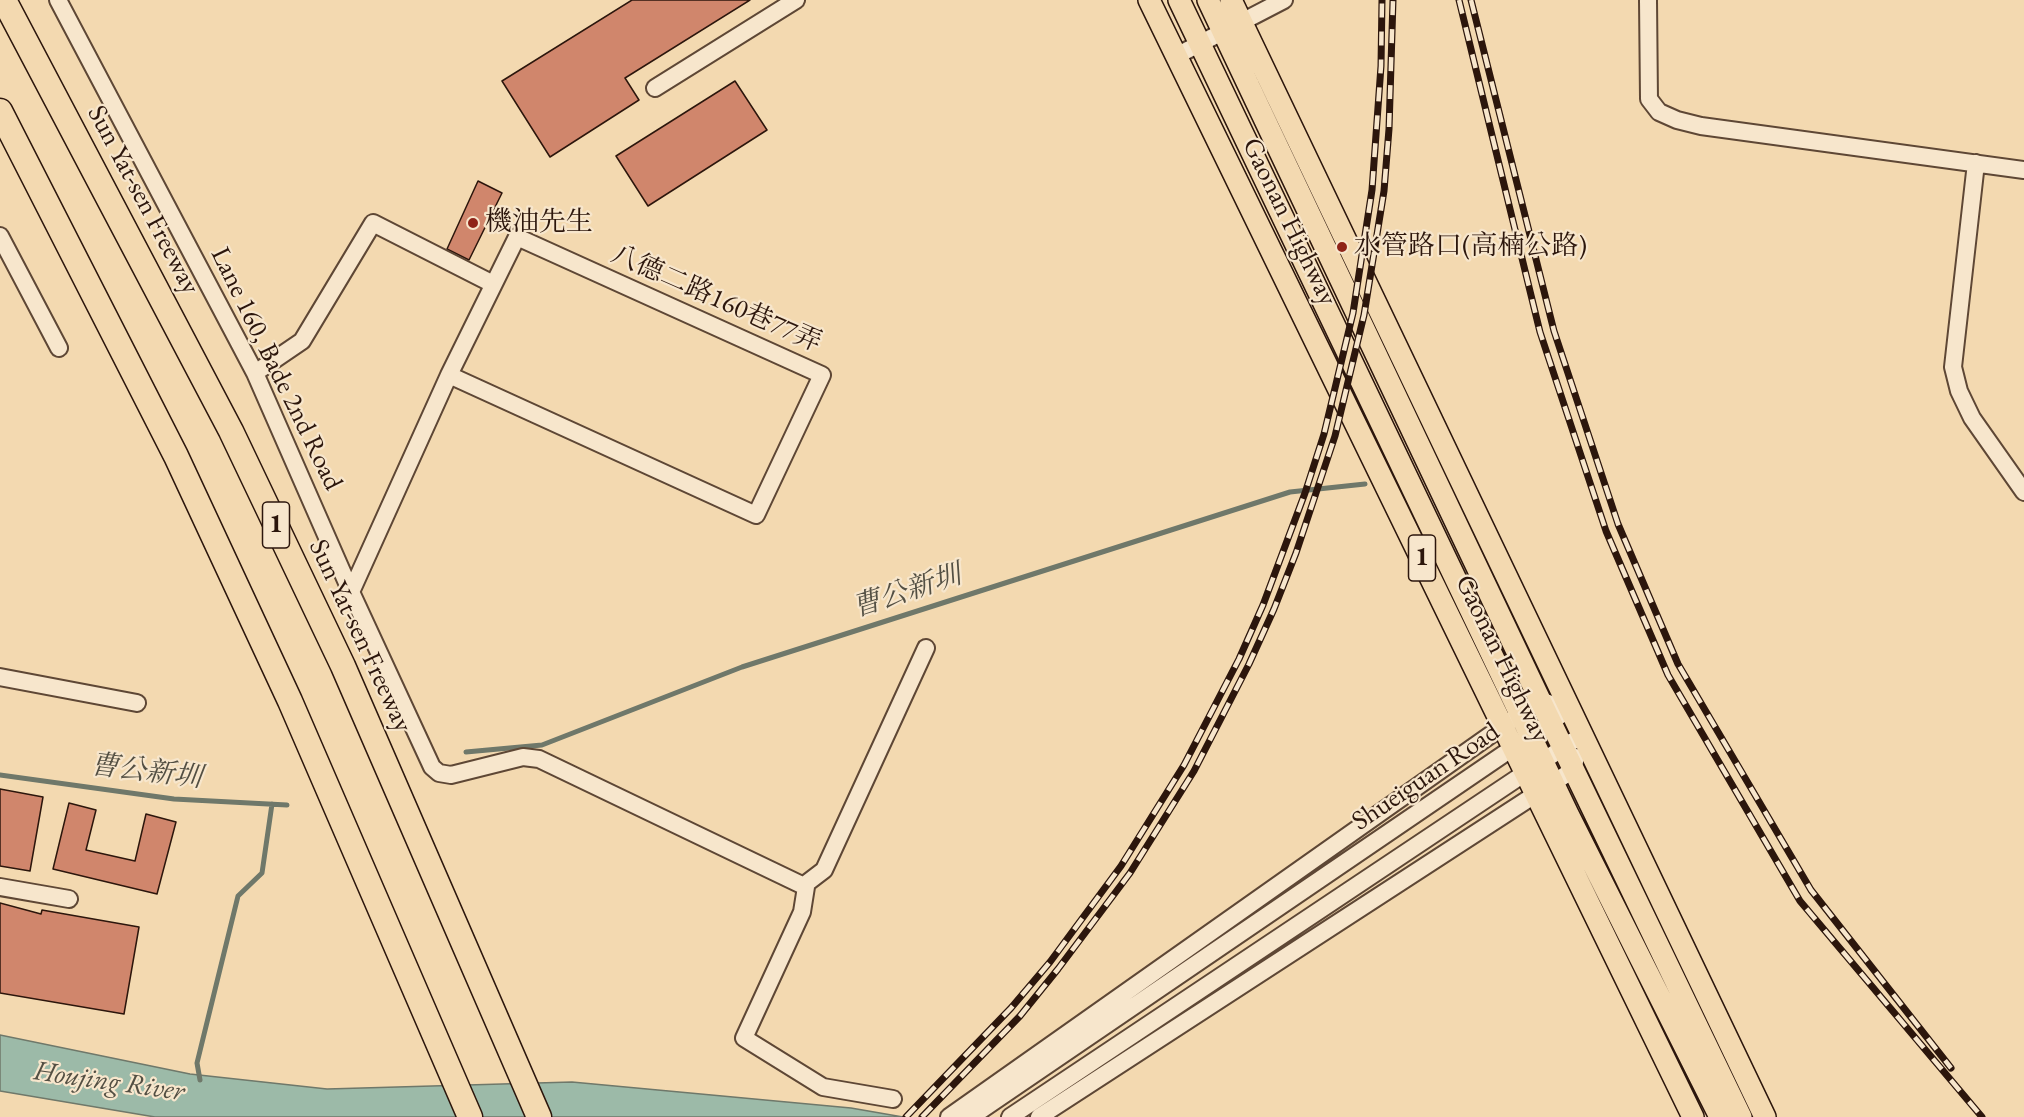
<!DOCTYPE html>
<html>
<head>
<meta charset="utf-8">
<style>
  body { margin:0 }
  canvas { display:block; background:#f3d9b0 }
</style>
</head>
<body>
<canvas width="2024" height="1117"></canvas>
<script>
const ctx = document.querySelector('canvas').getContext('2d');
ctx.lineJoin = 'round';
function paint(path, color) { ctx.fillStyle = color; ctx.fill(path, 'evenodd'); }
const toPath = rows => new Path2D(rows.map(r => 'M' + r).join(''));
function stroke(path, color, width, dash) { ctx.strokeStyle = color; ctx.lineWidth = width; ctx.lineCap = dash ? 'butt' : 'round'; ctx.setLineDash(dash || []); ctx.stroke(path); }
function label(font, color, halo, rows, align = 'center') {
  ctx.font = font + ' "EB Garamond","Noto Serif TC",serif'; ctx.lineWidth = 4.5; ctx.setLineDash([]); ctx.textBaseline = 'middle'; ctx.strokeStyle = halo; ctx.fillStyle = color; for (const [text, x, y, turn = 0] of rows) {
    ctx.save(); ctx.translate(x, y); ctx.rotate((+turn || 0) * Math.PI / 180); ctx.textAlign = isNaN(turn) ? turn : align; if (halo) ctx.strokeText(text, 0, 0); ctx.fillText(text, 0, 0); ctx.restore();
  }
}
const water = toPath([
  [0,1035,190,1074,327,1089,572,1082,851,1108,903,1117,155,1117,0,1091,0,1035]
]);
const stream = toPath([
  [466,752,542,745,742,667,1290,492,1365,484],
  [0,775,174,799,287,805],
  [200,1080,197,1063,238,896,262,873,272,804]
]);
const building = toPath([
  [632,0,750,0,625,78,639,100,550,157,502,81,632,0],
  [735,81,767,130,648,206,616,156,735,81],
  [478,181,502,193,469,260,447,249,478,181],
  [0,789,43,797,30,871,0,866,0,789],
  [69,803,96,810,86,850,135,861,146,814,176,822,157,894,53,869,69,803],
  [0,903,41,914,42,910,139,927,124,1014,0,993,0,903]
]);
const minor = toPath([
  [58,0,255,373,351,592,432,767,439,773,451,775,523,757,539,759,806,887,802,912,744,1038,823,1087,893,1099],
  [1648,0,1649,99,1659,112,1677,120,1701,126,2024,170],
  [1176,56,1284,0],
  [655,88,796,0],
  [1976,163,1953,367,1959,391,1972,418,2024,492],
  [0,236,59,348],
  [255,373,302,341,373,223,493,284],
  [351,592,449,375,517,237,822,375,756,515,449,375],
  [0,677,137,703],
  [803,886,824,870,926,648],
  [0,887,69,899],
  [949,1117,1540,700,1568,710],
  [971,1117,1561,715],
  [1010,1117,1573,741],
  [1039,1117,1573,770,1576,757]
]);
const major = toPath([
  [1149,0,1693,1117],
  [1179,0,1568,814,1720,1117],
  [1208,0,1540,700,1741,1117],
  [1231,0,1765,1117]
]);
const highway = toPath([
  [4,0,231,431,343,666,539,1117],
  [0,111,176,456,290,701,470,1117]
]);
const rail = toPath([
  [1459,0,1540,332,1606,531,1668,675,1800,901,1982,1117],
  [1471,0,1554,331,1618,524,1678,664,1811,890,1951,1068],
  [906,1117,1011,1008,1050,962,1121,866,1184,765,1239,659,1263,605,1305,493,1324,434,1353,313,1372,190,1381,66,1382,0],
  [922,1117,1020,1016,1058,969,1130,873,1194,771,1249,664,1274,609,1296,553,1335,436,1364,315,1384,191,1389,129,1393,0]
]);
const markers = [
  [473,223,6,"#8f2418"],
  [1342,247,6,"#8f2418"]
];
const shields = [
  [276,525,27],
  [1422,558,27]
];
const shieldNames = [
  ["1",276,525],
  ["1",1422,558]
];
const streetNames = [
  ["Sun Yat-sen Freeway",143,200,62],
  ["Gaonan Highway",1289,222,64],
  ["八德二路160巷77弄",716,299,24],
  ["Lane 160, Bade 2nd Road",276,369,64],
  ["Sun Yat-sen Freeway",360,636,65],
  ["Gaonan Highway",1502,659,64],
  ["Shueiguan Road",1426,777,-34]
];
const poiNames = [
  ["機油先生",485,223],
  ["水管路口(高楠公路)",1354,247]
];
const waterNames = [
  ["曹公新圳",907,592,-18],
  ["曹公新圳",146,772,7],
  ["Houjing River",109,1082,8]
];
paint(water, '#9cbaa8');
stroke(water, '#6f786a', 1.5);
stroke(stream, '#6f786a', 5);
paint(building, '#d0866c');
stroke(building, '#2c160c', 1.5);
stroke(minor, '#5e4735', 20);
stroke(major, '#2c160c', 24);
stroke(highway, '#2c160c', 27);
stroke(minor, '#f7e6cc', 16);
stroke(major, '#f3d9b0', 21);
stroke(highway, '#f3d9b0', 24);
stroke(rail, '#2c160c', 7);
stroke(rail, '#f7e6cc', 4.5, [14]);
for (const [x, y, r, color] of markers) { const dot = new Path2D(); dot.arc(x, y, r, 0, 2 * Math.PI); ctx.fillStyle = color; ctx.fill(dot); stroke(dot, '#f7e6cc', 2); }
for (const [x, y, w] of shields) { const box = new Path2D(); box.roundRect(x - w / 2, y - 23, w, 46, 4.5); ctx.fillStyle = '#f7e6cc'; ctx.fill(box); stroke(box, '#2c160c', 1.5); }
label('bold 26px', '#2c160c', null, shieldNames);
label('27px', '#2c160c', '#f7e6cc', streetNames);
label('27px', '#2c160c', '#f7e6cc', poiNames, 'left');
label('italic 28px', '#534f43', '#f7e6cc', waterNames);
</script>
</body>
</html>
